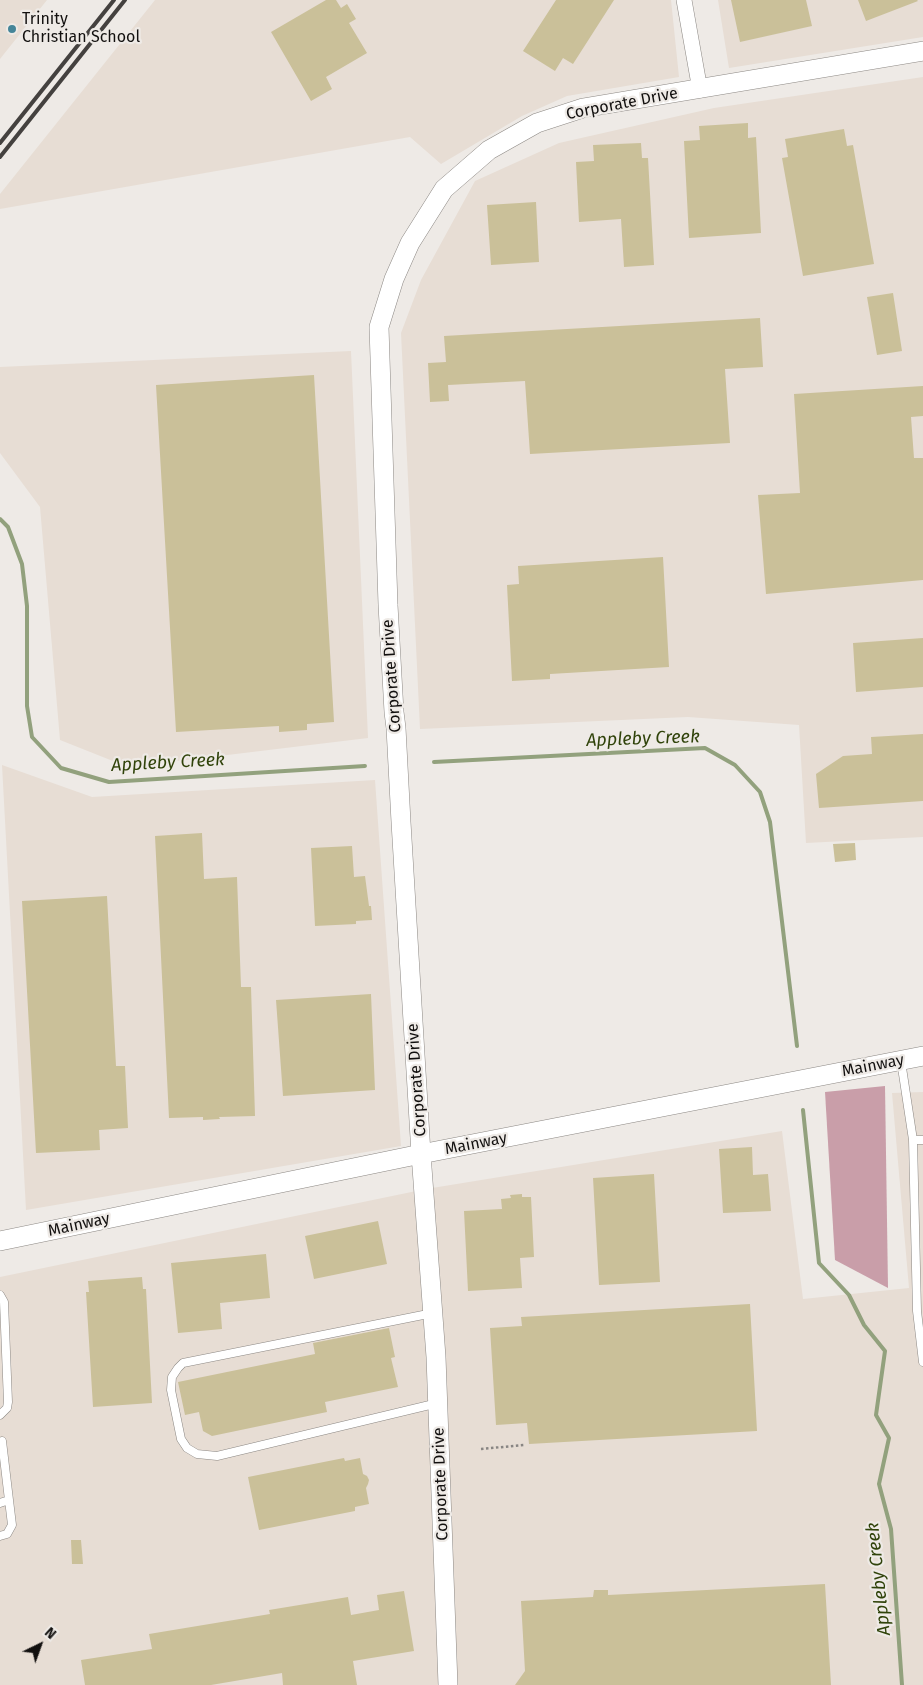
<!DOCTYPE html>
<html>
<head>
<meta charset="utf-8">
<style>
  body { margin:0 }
  #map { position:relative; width:923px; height:1685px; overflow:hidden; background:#eeeae6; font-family:"Fira Sans",sans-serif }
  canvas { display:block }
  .north { position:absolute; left:15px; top:1620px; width:50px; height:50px; -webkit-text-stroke:4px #eeeae6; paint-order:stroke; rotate:42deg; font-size:14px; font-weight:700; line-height:20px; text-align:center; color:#12100f }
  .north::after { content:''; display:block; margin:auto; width:18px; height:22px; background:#12100f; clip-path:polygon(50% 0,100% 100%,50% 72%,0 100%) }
</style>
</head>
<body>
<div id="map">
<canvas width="923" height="1685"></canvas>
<div class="north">N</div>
</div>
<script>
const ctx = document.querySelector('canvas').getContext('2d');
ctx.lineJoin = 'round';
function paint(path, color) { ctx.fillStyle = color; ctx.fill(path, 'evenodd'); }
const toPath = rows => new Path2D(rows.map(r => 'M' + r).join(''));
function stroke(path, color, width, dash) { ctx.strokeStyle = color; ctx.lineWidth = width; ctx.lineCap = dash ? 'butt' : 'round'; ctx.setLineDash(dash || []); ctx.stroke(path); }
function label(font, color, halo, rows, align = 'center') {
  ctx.font = font + ' "Fira Sans",sans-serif'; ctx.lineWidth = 4.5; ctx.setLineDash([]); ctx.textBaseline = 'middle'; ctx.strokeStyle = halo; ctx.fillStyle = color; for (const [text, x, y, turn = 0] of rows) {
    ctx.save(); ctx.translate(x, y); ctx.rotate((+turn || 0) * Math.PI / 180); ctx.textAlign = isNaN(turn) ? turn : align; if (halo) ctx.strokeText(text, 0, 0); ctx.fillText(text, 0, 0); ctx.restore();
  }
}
const built = toPath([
  [0,0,47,0,0,59],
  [155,0,671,0,679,77,567,96,522,116,441,164,410,137,0,209,0,194],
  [718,0,923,0,923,37,729,68],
  [923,77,923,837,806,843,799,725,688,717,420,729,401,333,421,280,475,181,559,143,714,108],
  [351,351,368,738,128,767,60,740,40,507,0,453,0,367],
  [2,765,92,797,375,780,401,1146,26,1210],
  [923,1092,923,1685,0,1685,0,1277,426,1189,782,1131,803,1299,909,1288,892,1093]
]);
const forest = toPath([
  [885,1086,888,1288,835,1260,825,1092]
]);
const stream = toPath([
  [0,519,8,527,22,564,27,606,27,706,32,737,61,768,109,782,365,766],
  [434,762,705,748,735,765,760,792,770,822,797,1046],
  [803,1110,819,1263,849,1295,864,1325,885,1351,876,1415,889,1438,879,1484,891,1529,902,1685]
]);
const building = toPath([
  [326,0,336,0,341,8,347,4,356,19,349,23,367,53,326,77,332,89,311,101,271,32],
  [556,0,614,0,573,64,563,58,555,71,523,51],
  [731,0,806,0,812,26,740,42],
  [858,0,917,0,918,1,866,21],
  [748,123,748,138,756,137,761,233,689,238,684,141,700,140,699,126],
  [844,129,847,146,853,145,874,264,803,276,782,158,788,157,785,139],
  [641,143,642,158,648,158,654,265,624,267,621,219,579,222,576,162,594,161,593,145],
  [536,202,539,262,491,265,487,205],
  [893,293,902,351,877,355,867,297],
  [760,318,763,367,725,369,730,443,530,454,525,381,448,385,449,401,430,402,428,363,446,362,444,336],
  [314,375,334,722,307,724,307,730,279,732,279,726,176,732,156,385],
  [923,386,923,416,911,417,914,458,923,458,923,580,766,594,758,495,800,493,794,394],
  [663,557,669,667,550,674,550,679,512,681,507,585,519,584,518,566],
  [923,638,923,687,856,692,853,643],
  [923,734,923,801,819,808,816,774,843,756,872,754,871,737],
  [202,833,204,879,237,877,241,987,251,987,255,1116,219,1117,220,1119,203,1120,203,1117,169,1118,155,836],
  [855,843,856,860,835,862,833,844],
  [352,846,354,877,365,876,369,906,371,906,372,920,356,921,356,924,315,926,311,848],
  [107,896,116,1066,125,1066,128,1128,99,1130,100,1150,36,1153,22,901],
  [371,994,375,1090,283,1096,276,1000],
  [752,1147,753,1175,768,1174,771,1211,723,1213,719,1149],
  [654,1174,660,1282,599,1285,593,1178],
  [522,1194,522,1197,531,1197,534,1257,520,1258,522,1288,468,1291,464,1211,502,1209,501,1199,511,1198,510,1195],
  [378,1221,387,1264,314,1279,305,1236],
  [266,1254,270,1298,220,1303,222,1329,178,1333,171,1263],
  [142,1277,143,1289,146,1289,152,1403,93,1407,86,1292,89,1292,88,1281],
  [750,1304,757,1431,529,1444,527,1423,496,1425,490,1328,522,1326,521,1317],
  [389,1328,395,1357,391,1358,398,1387,325,1402,327,1412,212,1436,203,1431,199,1412,185,1415,178,1382,315,1354,313,1343],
  [344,1458,345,1461,360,1458,363,1474,367,1476,369,1480,368,1484,366,1488,369,1504,355,1507,355,1511,259,1530,248,1477],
  [71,1540,81,1540,83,1564,72,1564],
  [825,1584,831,1685,515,1685,525,1671,521,1601,593,1597,594,1590,608,1590,608,1595],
  [404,1591,414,1651,353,1661,357,1685,283,1685,282,1673,211,1685,85,1685,81,1660,152,1649,149,1634,270,1614,269,1610,348,1597,351,1615,379,1610,377,1595]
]);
const path = toPath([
  [481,1449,524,1445]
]);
const service = toPath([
  [901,1061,913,1140],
  [923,1140,913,1140,917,1311,923,1362],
  [0,1295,4,1302,8,1402,7,1408,0,1415],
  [433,1313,183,1363,178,1368,172,1377,171,1390,181,1439,187,1448,197,1454,217,1456,438,1403],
  [2,1441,9,1500],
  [0,1503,9,1500,12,1525,7,1534,0,1536]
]);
const minor = toPath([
  [684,0,700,90]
]);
const tertiary = toPath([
  [0,1241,421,1154,923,1056],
  [448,1685,436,1357,421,1154,401,822,396,728,394,712,388,605,379,327,394,279,410,243,444,189,489,150,537,123,583,108,923,51]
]);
const rail = toPath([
  [0,143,114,0],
  [0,157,125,0]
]);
const markers = [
  [12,29,5,"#458598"]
];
const poiNames = [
  ["Trinity",22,20],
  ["Christian School",22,38]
];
const streetNames = [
  ["Corporate Drive",622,104,-11],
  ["Corporate Drive",392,676,-94],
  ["Mainway",873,1066,-11],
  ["Corporate Drive",417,1080,-94],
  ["Mainway",476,1144,-11],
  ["Mainway",79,1225,-12],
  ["Corporate Drive",441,1484,-92]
];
const waterNames = [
  ["Appleby Creek",643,739,-2],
  ["Appleby Creek",168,763,-3],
  ["Appleby Creek",879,1579,-96]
];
paint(built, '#e7ddd4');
paint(forest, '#c99ea9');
stroke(stream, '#92a17d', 4);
paint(building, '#cac099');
stroke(service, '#8c8884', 9);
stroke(minor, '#8c8884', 16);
stroke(tertiary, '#8c8884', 20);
stroke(path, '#888583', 2.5, [2.5, 2.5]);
stroke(service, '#fff', 8);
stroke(minor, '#fff', 15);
stroke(tertiary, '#fff', 19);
stroke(rail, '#44413f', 4);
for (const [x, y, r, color] of markers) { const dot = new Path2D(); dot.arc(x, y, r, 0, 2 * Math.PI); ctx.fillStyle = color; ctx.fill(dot); stroke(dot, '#eeeae6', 2); }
label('16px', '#12100f', '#eeeae6', poiNames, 'left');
label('16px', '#12100f', '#eeeae6', streetNames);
label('italic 18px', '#30430a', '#eeeae6', waterNames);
</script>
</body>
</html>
